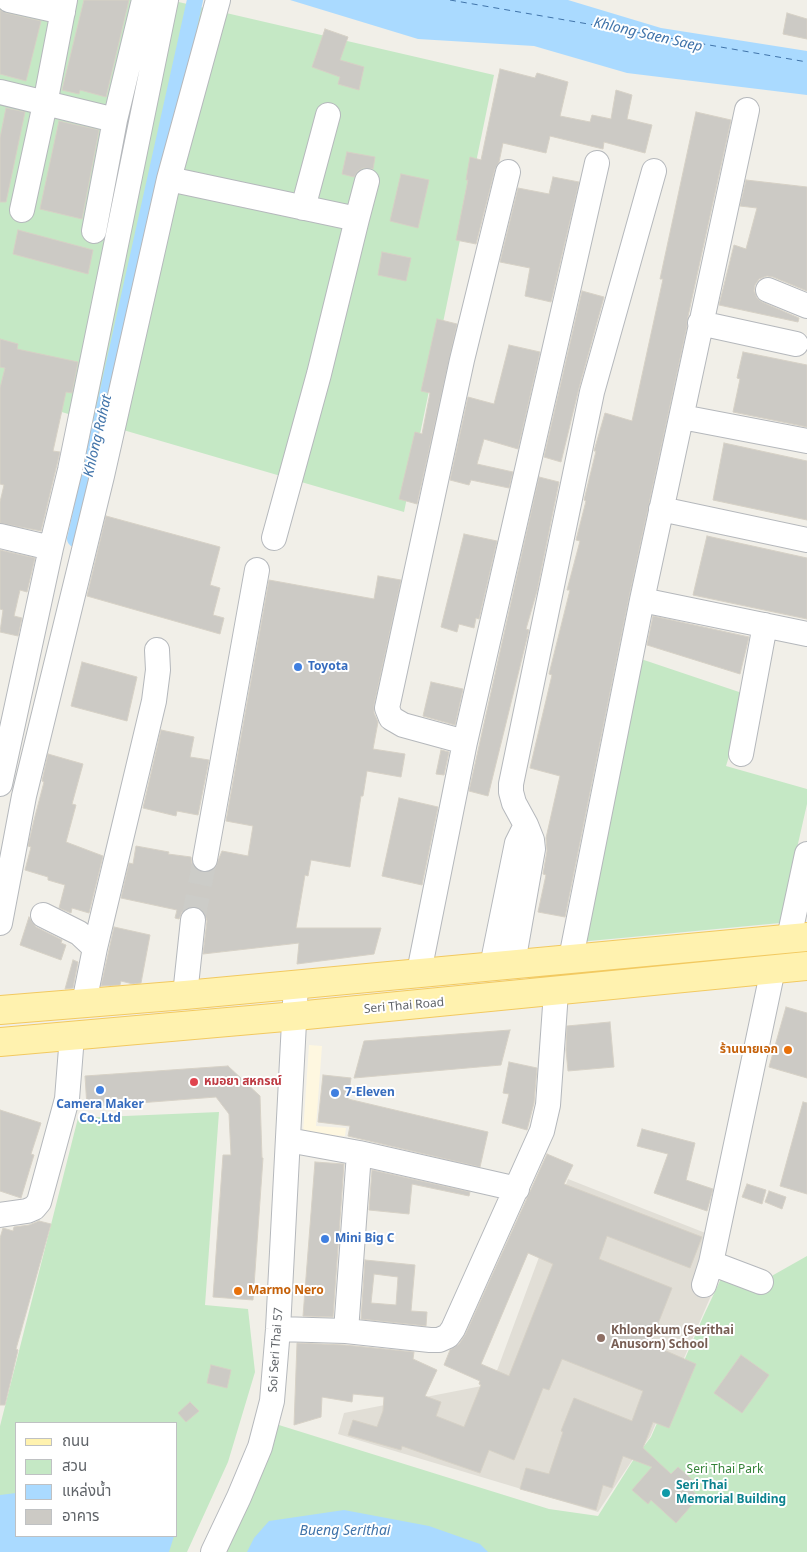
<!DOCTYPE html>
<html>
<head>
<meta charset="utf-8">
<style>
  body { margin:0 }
  #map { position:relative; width:807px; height:1552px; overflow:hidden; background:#f1efe8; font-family:"Noto Sans","Noto Sans Thai",sans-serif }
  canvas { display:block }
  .legend { position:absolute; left:15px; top:1422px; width:162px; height:115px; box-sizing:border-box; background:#fff; border:1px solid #bfc1c3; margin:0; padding:6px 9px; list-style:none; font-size:15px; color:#5f6368 }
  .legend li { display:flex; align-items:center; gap:10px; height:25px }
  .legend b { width:25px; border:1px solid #bfc1c3 }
</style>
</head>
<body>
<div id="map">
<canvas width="807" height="1552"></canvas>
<ul class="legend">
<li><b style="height:6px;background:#fff2af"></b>ถนน</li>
<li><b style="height:14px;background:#c5e8c5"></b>สวน</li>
<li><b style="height:14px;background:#aadaff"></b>แหล่งน้ำ</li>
<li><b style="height:14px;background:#cccac5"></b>อาคาร</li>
</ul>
</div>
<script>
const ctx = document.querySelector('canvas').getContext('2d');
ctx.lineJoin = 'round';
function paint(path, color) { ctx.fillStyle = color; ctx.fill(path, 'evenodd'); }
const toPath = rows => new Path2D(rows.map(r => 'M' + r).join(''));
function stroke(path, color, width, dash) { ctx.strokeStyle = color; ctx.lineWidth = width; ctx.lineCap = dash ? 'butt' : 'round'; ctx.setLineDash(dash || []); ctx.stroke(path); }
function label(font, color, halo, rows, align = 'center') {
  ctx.font = font + ' "Noto Sans","Noto Sans Thai",sans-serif'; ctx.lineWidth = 4; ctx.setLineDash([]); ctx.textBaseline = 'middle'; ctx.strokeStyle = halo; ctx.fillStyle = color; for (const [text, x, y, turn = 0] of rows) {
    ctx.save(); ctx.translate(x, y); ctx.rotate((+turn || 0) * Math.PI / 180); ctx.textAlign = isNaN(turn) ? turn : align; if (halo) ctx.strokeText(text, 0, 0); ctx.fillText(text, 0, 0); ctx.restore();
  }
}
const commercial = toPath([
  [309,1045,322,1046,316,1126,346,1128,345,1136,303,1133]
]);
const education = toPath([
  [568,1179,708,1234,713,1291,650,1437,631,1462,598,1512,338,1434,344,1413,492,1384]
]);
const green = toPath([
  [0,0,170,0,494,75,404,512,0,394],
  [638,658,748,695,726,766,807,789,807,804,780,923,579,942],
  [219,1112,205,1305,248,1309,255,1372,228,1462,187,1552,0,1552,0,1426,78,1118],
  [16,1423,176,1423,176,1536,16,1536],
  [807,1256,807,1552,205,1552,266,1421,549,1509,598,1516,632,1462,651,1437,703,1317,725,1270,761,1282]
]);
const water = toPath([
  [290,0,568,0,661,28,807,51,807,95,627,73,534,46,418,39],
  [16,1493,16,1536,174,1536,169,1552,0,1552,0,1495],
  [344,1510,429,1526,480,1544,488,1552,247,1552,254,1538,269,1521]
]);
const canal = toPath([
  [75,539,195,0]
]);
const ferry = toPath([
  [450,0,807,62]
]);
const building = toPath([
  [84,0,129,0,106,97,80,90,79,94,62,90,84,0],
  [0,10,6,13,41,21,26,81,0,74,0,10],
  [787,13,807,19,807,39,783,34,787,13],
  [325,29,348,37,340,60,364,67,359,90,338,84,340,77,312,67,325,29],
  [500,69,535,78,537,73,568,82,560,116,590,122,592,115,611,119,616,90,632,95,627,119,652,125,645,153,604,142,603,149,550,136,546,153,503,143,499,162,495,169,476,244,456,240,468,180,466,180,470,157,481,160,500,69],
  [6,108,25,112,6,202,0,202,0,138,6,108],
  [696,112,731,120,687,321,687,326,629,597,565,917,538,912,546,875,543,874,547,851,546,838,560,776,530,768,552,675,549,674,570,590,567,590,580,541,576,540,586,501,584,500,596,451,594,451,605,413,632,421,663,279,660,279,696,112],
  [59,121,99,130,82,219,40,209,59,121],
  [347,152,375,157,373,169,363,168,358,171,354,177,342,174,347,152],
  [401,174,429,180,418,228,390,221,401,174],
  [553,177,579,182,551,302,525,296,530,268,500,262,518,188,549,194,553,177],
  [746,180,807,187,807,291,773,277,767,276,759,279,755,285,754,291,757,298,762,302,799,318,798,322,719,305,734,245,746,249,757,208,740,206,746,180],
  [18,230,93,250,88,274,13,254,18,230],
  [382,252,411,258,406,281,378,275,382,252],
  [582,291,604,297,579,388,561,462,544,457,582,291],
  [437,319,457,324,417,504,399,499,415,432,422,434,430,393,421,391,437,319],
  [0,339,18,344,17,349,78,362,72,393,66,392,53,451,60,452,41,531,0,523,0,502,4,485,0,484,0,388,5,368,0,367,0,339],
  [509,345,540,352,518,449,484,439,477,464,513,472,509,488,471,480,469,485,450,480,468,397,494,404,509,345],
  [743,352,807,365,807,427,733,412,740,379,737,378,743,352],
  [724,443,807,461,807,520,713,500,724,443],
  [539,477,559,482,537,591,526,629,529,630,527,638,488,796,469,791,539,477],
  [106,516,220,547,210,585,220,588,213,615,224,618,220,634,87,596,106,516],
  [464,534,497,541,479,619,476,618,474,628,459,624,457,632,441,627,464,534],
  [707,536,807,558,807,619,693,595,707,536],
  [0,550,35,558,27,592,20,590,14,616,22,618,18,636,0,632,3,610,0,609,0,550],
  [378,576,401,580,374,705,374,713,378,722,373,749,405,754,401,777,367,771,363,796,361,796,350,867,311,860,308,876,305,875,296,928,381,928,374,954,297,964,299,943,203,954,207,921,205,914,201,909,194,906,187,908,182,912,179,919,175,918,177,910,121,898,129,863,133,864,136,846,169,852,168,854,191,857,192,864,196,869,203,873,210,872,215,868,222,851,248,856,253,826,226,821,269,580,374,599,378,576],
  [653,616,749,637,740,674,647,645,653,616],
  [82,662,137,677,127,721,71,706,82,662],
  [431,682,463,689,455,725,423,716,431,682],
  [161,730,194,737,190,757,209,760,198,815,177,811,176,816,143,808,161,730],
  [441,750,449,752,444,775,436,774,441,750],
  [48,754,83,764,72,804,76,805,66,842,103,856,89,913,72,908,71,913,59,908,65,885,48,880,48,877,25,870,31,847,28,846,34,820,44,782,42,781,48,754],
  [399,798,438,807,422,885,382,876,399,798],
  [29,917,36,927,62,940,61,943,66,945,61,960,20,945,29,917],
  [114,927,150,935,141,983,133,984,121,981,120,985,101,986,114,927],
  [73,960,78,962,73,988,65,989,73,960],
  [786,1007,807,1013,807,1078,769,1067,786,1007],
  [610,1022,614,1067,568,1071,566,1050,567,1026,610,1022],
  [510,1030,501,1065,354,1078,364,1041,510,1030],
  [509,1062,537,1068,534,1103,527,1130,502,1123,509,1094,503,1093,509,1062],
  [228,1066,260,1096,262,1158,263,1158,253,1300,213,1297,223,1155,231,1155,229,1114,216,1097,87,1107,85,1076,228,1066],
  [323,1075,351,1078,348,1099,488,1132,480,1167,348,1136,350,1126,318,1122,323,1075],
  [803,1102,807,1103,807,1194,780,1186,803,1102],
  [0,1110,41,1123,31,1154,34,1155,21,1198,0,1191,0,1110],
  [642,1129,695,1143,686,1180,713,1189,707,1211,654,1193,668,1154,637,1146,642,1129],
  [547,1154,573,1165,564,1184,702,1237,690,1268,607,1236,599,1259,672,1288,650,1344,696,1364,669,1428,653,1422,643,1448,671,1474,678,1467,697,1484,692,1490,699,1497,676,1523,651,1500,648,1504,632,1490,652,1467,623,1456,612,1488,603,1485,596,1510,520,1489,526,1468,549,1474,563,1432,561,1431,574,1398,632,1421,643,1391,562,1359,549,1390,543,1388,514,1460,489,1450,480,1473,402,1446,401,1450,348,1435,353,1420,377,1427,383,1411,384,1397,353,1394,352,1402,322,1397,321,1417,294,1425,297,1343,345,1345,414,1352,413,1359,437,1370,425,1396,441,1402,436,1416,464,1427,481,1385,479,1384,480,1381,444,1365,450,1350,459,1344,465,1335,547,1154],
  [528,1253,553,1264,509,1376,481,1364,528,1253],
  [315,1162,344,1164,333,1317,303,1316,315,1162],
  [372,1170,470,1192,469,1196,412,1184,409,1214,369,1210,372,1170],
  [747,1184,766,1190,762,1204,742,1197,747,1184],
  [769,1191,786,1197,782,1209,765,1202,769,1191],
  [39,1221,51,1224,16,1349,18,1350,5,1405,0,1405,0,1238,3,1228,13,1231,14,1227,29,1225,39,1221],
  [365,1260,415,1265,411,1311,427,1312,426,1326,361,1319,365,1260],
  [374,1274,398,1277,396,1305,371,1303,374,1274],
  [741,1355,769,1375,742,1413,714,1393,741,1355],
  [211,1365,231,1370,227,1388,207,1383,211,1365],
  [190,1402,199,1411,186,1422,178,1413,190,1402]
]);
const minorTunnel = toPath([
  [193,920,205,859]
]);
const minor = toPath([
  [9,0,63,12],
  [0,92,115,120],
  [169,179,357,219,319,374,274,538],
  [303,208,328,115],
  [22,210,45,104,65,0],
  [357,219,367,181],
  [94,231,115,120,144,0],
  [768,290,807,306],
  [700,323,796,344],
  [682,417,807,441],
  [661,509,807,540],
  [0,536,51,548],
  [642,600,807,634],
  [465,742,403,725,391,718,387,708,462,360,508,172],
  [741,754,765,625],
  [0,784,51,548,70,470,166,0],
  [205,859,257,570],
  [43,915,79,933,95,948],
  [0,923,24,796,102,476,169,179,218,0],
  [789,938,807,854],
  [571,958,642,600,747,110],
  [513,963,533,849,532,840,526,825,514,803,511,792,511,784,592,392,654,171],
  [492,966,517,843,526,825],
  [419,972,465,742,597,163],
  [185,995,193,920],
  [84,1003,95,948,154,701,158,670,157,650],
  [288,1140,359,1153,517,1189],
  [0,1215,27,1211,34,1208,39,1202,67,1099,72,1036],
  [711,1263,761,1282],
  [704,1285,711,1263,773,969],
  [278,1329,346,1331,430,1340,439,1340,448,1336,453,1329,542,1131,548,1105,556,992],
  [346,1331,359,1153],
  [213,1552,239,1497,260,1447,272,1401,278,1329,296,984]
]);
const major = toPath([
  [0,1010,185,995,807,937],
  [0,1042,296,1016,807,966]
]);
const markers = [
  [298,667,5,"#3f7fe0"],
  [788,1050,5,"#e8710a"],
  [194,1082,5,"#e0444e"],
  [100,1090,5,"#3f7fe0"],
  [335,1093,5,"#3f7fe0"],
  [325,1239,5,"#3f7fe0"],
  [238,1291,5,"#e8710a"],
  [601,1338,5,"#8d6e63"],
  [666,1493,5,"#0f9aa8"]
];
const shopNames = [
  ["Toyota",308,667],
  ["7-Eleven",345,1093],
  ["Camera Maker",100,1105,"center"],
  ["Co.,Ltd",100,1119,"center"],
  ["Mini Big C",335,1239]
];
const streetNames = [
  ["Seri Thai Road",404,1006,-5],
  ["Soi Seri Thai 57",276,1350,-86]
];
const foodNames = [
  ["ร้านนายเอก",778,1050],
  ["Marmo Nero",248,1291,"left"]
];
const healthNames = [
  ["หมอยา สหกรณ์",204,1082]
];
const educationNames = [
  ["Khlongkum (Serithai",611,1331],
  ["Anusorn) School",611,1345]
];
const parkNames = [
  ["Seri Thai Park",725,1470]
];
const cultureNames = [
  ["Seri Thai",676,1486],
  ["Memorial Building",676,1500]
];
const waterNames = [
  ["Khlong Saen Saep",648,35,13],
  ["Khlong Rahat",98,436,-77],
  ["Bueng Serithai",345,1531]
];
paint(commercial, '#fef7e0');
paint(education, '#e1ded6');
paint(green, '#c5e8c5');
paint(water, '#aadaff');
stroke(canal, '#aadaff', 16);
stroke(ferry, '#4174aa', 1, [6, 5]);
paint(building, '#cccac5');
stroke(building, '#d6d1c6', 1);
stroke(minorTunnel, '#ccccc8', 24, [24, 12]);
stroke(minor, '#b5b8bc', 26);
stroke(major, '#f2c960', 30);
stroke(minor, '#fff', 24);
stroke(major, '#fff2af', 28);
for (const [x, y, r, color] of markers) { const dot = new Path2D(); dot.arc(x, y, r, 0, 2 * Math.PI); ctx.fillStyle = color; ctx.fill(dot); stroke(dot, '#fff', 2); }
label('bold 12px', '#366cbe', '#fff', shopNames, 'left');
label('12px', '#5f6368', '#fff', streetNames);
label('bold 12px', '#c56008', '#fff', foodNames, 'right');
label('bold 12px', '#be3a42', '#fff', healthNames, 'left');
label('bold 12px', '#785e54', '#fff', educationNames, 'left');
label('12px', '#348238', '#fff', parkNames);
label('bold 12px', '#0d838f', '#fff', cultureNames, 'left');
label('italic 14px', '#4174aa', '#fff', waterNames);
</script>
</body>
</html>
